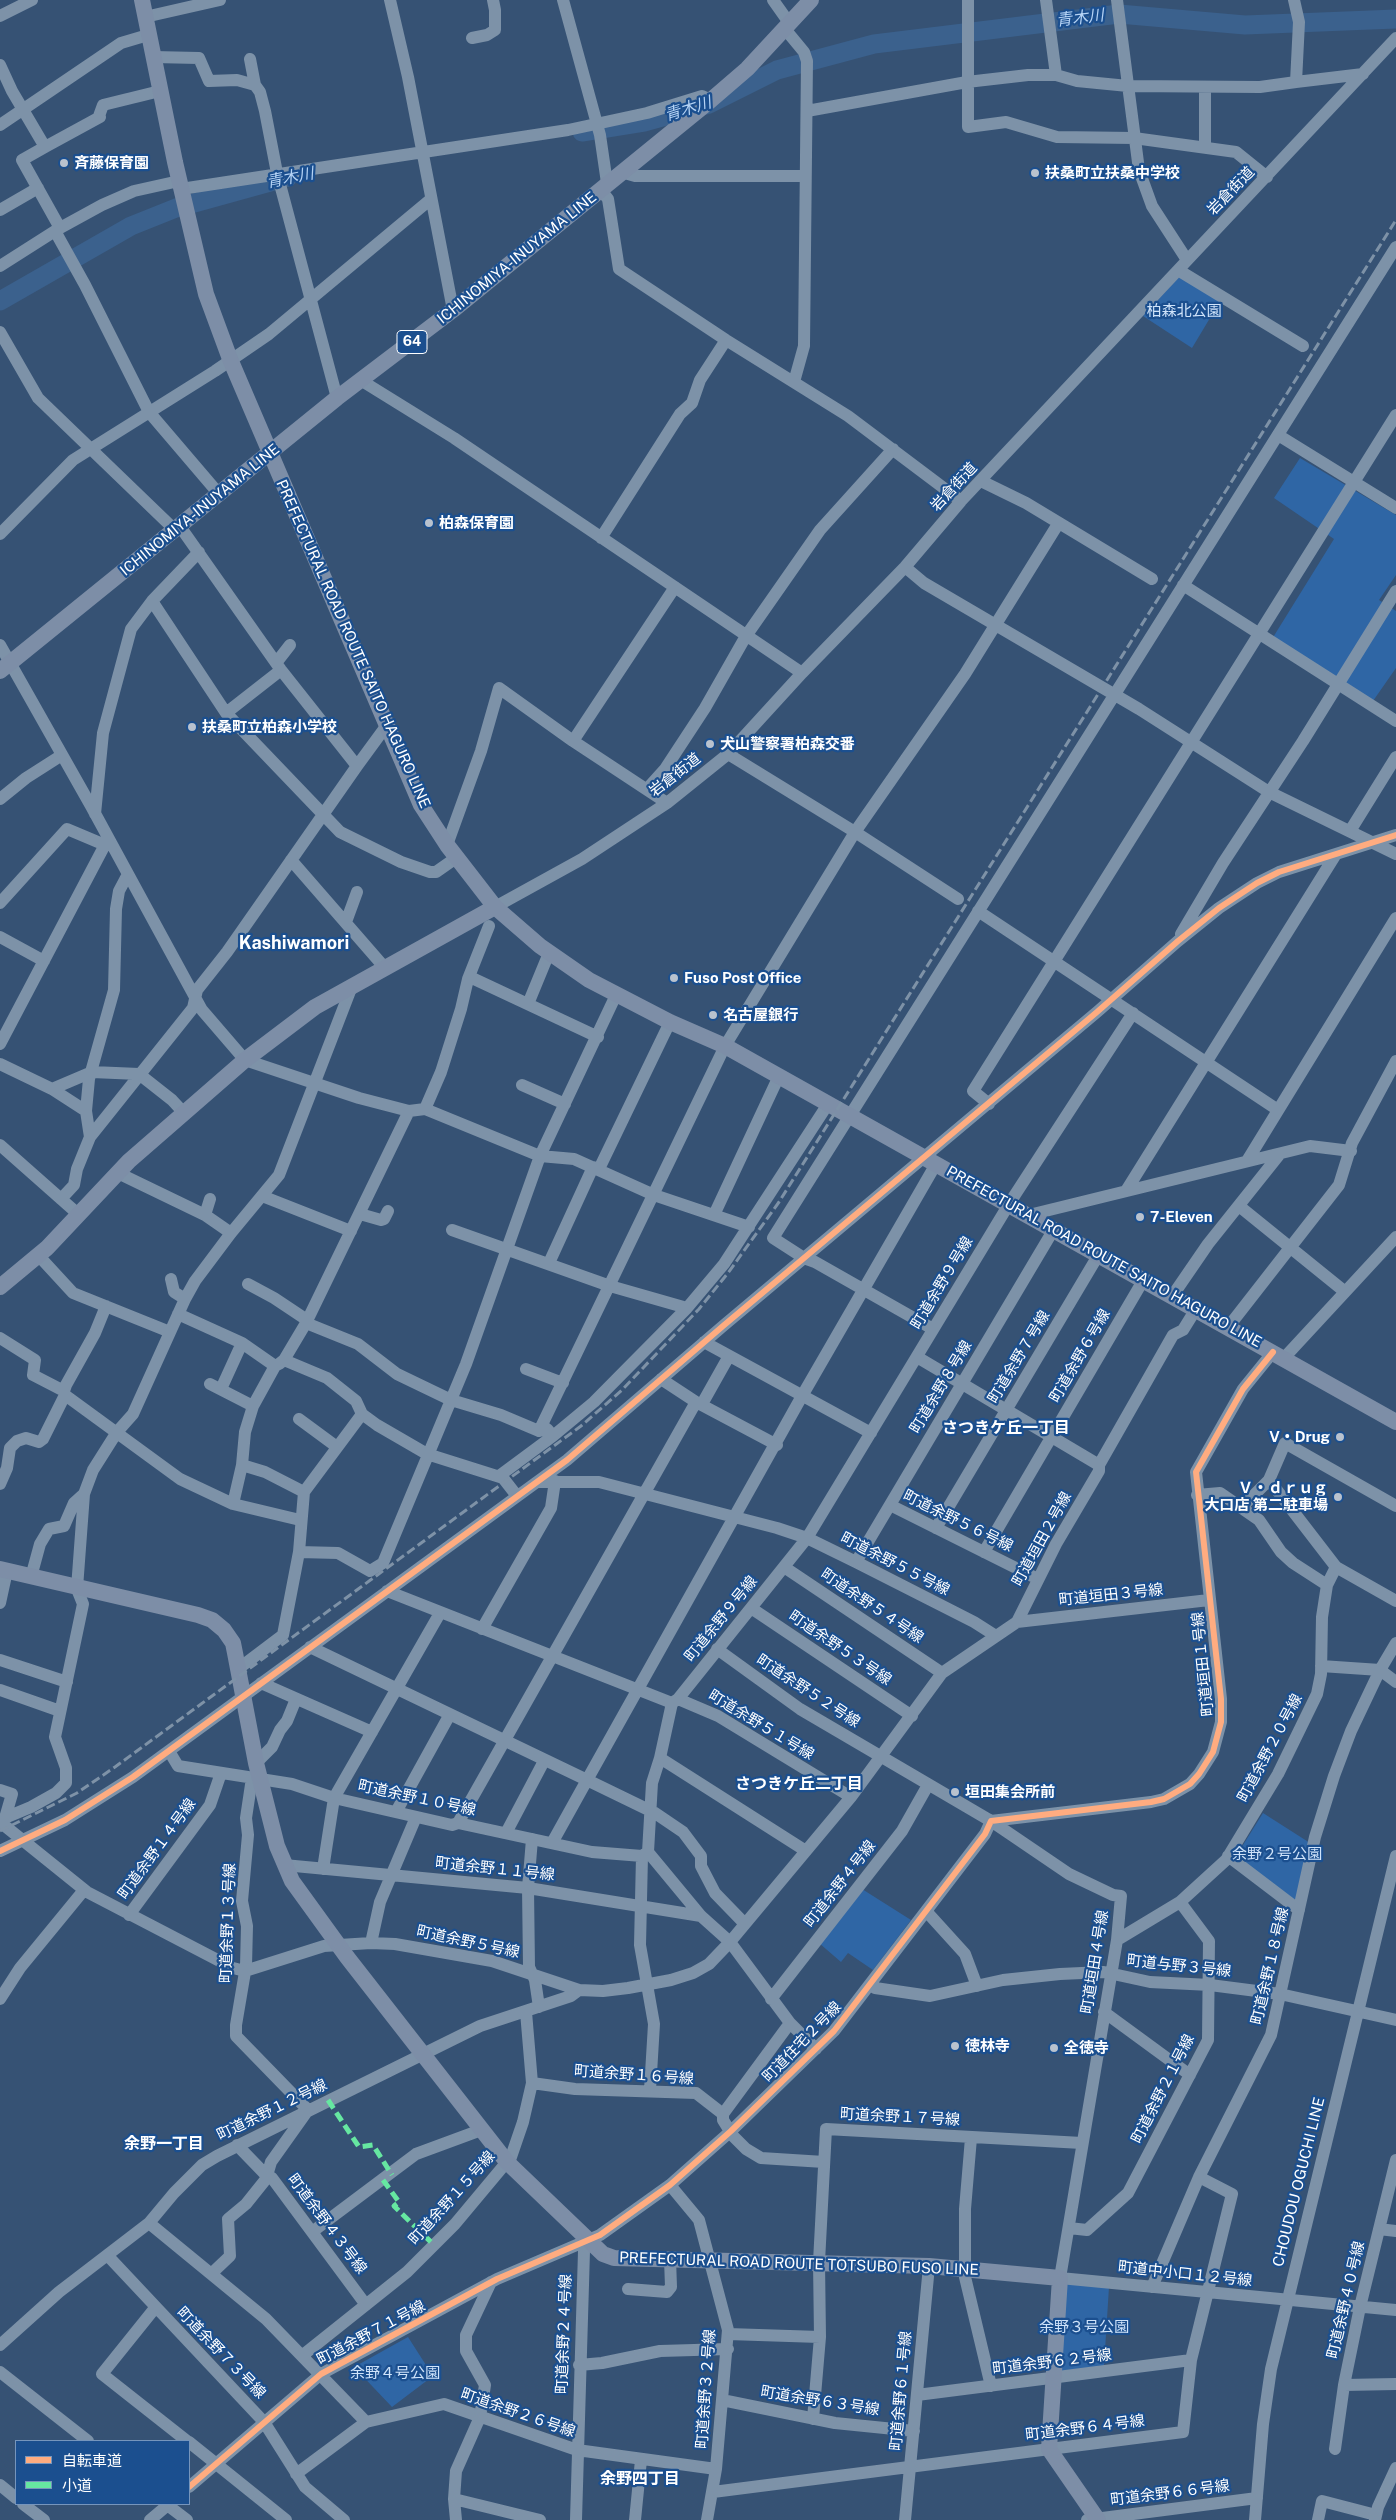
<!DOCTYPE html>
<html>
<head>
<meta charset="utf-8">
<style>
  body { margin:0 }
  #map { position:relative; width:1396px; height:2520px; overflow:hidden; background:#365274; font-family:"Public Sans","Noto Sans JP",sans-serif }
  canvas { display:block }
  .legend { position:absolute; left:15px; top:2440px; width:175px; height:65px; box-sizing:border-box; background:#1b4f8f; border:1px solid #7695bc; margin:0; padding:6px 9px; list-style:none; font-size:15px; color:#fff }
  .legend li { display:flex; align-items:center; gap:10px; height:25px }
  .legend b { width:25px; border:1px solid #7695bc }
</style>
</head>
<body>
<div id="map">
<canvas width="1396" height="2520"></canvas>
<ul class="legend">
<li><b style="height:6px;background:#ffac80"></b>自転車道</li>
<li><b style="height:6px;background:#66e7a1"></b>小道</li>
</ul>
</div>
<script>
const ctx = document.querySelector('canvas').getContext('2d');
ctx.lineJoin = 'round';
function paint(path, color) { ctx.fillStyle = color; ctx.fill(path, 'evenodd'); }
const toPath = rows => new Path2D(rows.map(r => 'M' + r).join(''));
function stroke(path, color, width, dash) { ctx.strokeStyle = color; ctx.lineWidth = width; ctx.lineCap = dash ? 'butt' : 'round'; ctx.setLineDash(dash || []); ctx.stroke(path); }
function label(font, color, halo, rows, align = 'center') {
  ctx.font = font + ' "Public Sans","Noto Sans JP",sans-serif'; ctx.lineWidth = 4.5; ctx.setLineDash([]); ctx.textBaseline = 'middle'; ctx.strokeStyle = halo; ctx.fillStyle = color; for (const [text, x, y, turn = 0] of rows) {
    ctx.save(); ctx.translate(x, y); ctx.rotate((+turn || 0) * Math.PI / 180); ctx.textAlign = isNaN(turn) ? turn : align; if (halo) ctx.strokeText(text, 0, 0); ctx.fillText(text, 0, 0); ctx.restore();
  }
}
const green = toPath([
  [1180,276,1222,298,1192,348,1143,316],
  [1300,458,1396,515,1396,575,1379,600,1396,611,1396,668,1373,701,1272,639,1334,539,1274,498],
  [1263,1813,1310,1843,1297,1899,1292,1900,1238,1859,1238,1853],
  [862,1889,911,1920,873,1970,848,1953,841,1962,819,1943],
  [1068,2283,1109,2287,1104,2366,1063,2372,1059,2368,1064,2286],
  [408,2337,433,2376,392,2407,354,2367]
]);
const river = toPath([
  [582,132,644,122,709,104,777,70,874,44,1119,14,1245,25,1396,19],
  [0,301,131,226,176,208,288,177]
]);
const minor = toPath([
  [390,0,408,77,453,310],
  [563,0,600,135,607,183],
  [773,0,790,24],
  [968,0,968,127,1006,122,1057,137,1134,138,1236,152,1267,177],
  [1046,0,1056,75],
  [1117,0,1139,170,1152,206,1187,260],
  [1294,0,1299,22,1296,82,1363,74],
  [0,16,32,0],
  [145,17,220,0],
  [785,29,804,52,807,61,804,346,794,382],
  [472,38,487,35,495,30,495,10,493,0],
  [153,57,199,58,209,81,237,80,255,85],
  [250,59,255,85,260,92,265,111,277,173,337,398],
  [0,65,12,91,45,147,22,160,60,228,55,231,85,285,149,412,219,494],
  [1205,87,1205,147],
  [807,111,967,82,1028,75,1056,75,1077,81,1128,86,1260,87,1296,82],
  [0,125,121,43,148,35],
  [45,147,100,117,99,116,103,105,160,91],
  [621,172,635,176,805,176],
  [181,189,568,130,647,113,702,96,711,100],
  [600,189,608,199,619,269,726,340,848,416,961,501],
  [0,210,38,188],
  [60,228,102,205,134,191,179,181],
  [0,266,55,231],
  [1178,270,1303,346],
  [0,332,38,398,175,530],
  [362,381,454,438,802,673],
  [1278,435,1396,508],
  [981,481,1026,503,1152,579],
  [179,525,281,670,357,766],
  [0,534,73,460,215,371,269,334,431,199],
  [601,538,680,414,692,403,700,380,726,340],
  [905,567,924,583,1139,709,1269,792,1396,854],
  [1183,585,1396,721],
  [152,601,226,713,340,832,401,862,430,872,436,872,456,858],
  [0,645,91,806,196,999,202,1010,245,1060,359,1098,409,1111,425,1109,540,1156,574,1159,654,1195,749,1227],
  [276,663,290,645],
  [226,713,281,670],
  [573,741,675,587],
  [728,754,855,832,958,899],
  [647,789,665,769,705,708,746,636,820,530,893,449],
  [0,799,26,778,62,755],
  [95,814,103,733,131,629,152,601,199,552],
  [1350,831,1396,757],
  [447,845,481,751,499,688,573,741,667,803],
  [291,860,385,968],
  [0,903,67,829,105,845],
  [495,907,582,859,667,803,728,754,802,673,905,567,961,501,1396,38],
  [978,911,1278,1110],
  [346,922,357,892],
  [1181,934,1223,863,1303,741,1396,591],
  [0,937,44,961],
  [468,979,472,978,598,1037],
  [528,1004,549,953],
  [0,1044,108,839],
  [0,1064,52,1089,86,1111],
  [522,1085,565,1104],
  [52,1089,92,1072,139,1074,172,1100,184,1113],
  [989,1104,973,1091,1396,415],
  [425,1109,441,1072,461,1009,468,979,489,926],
  [90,1137,86,1111,89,1079,114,990,116,909,119,891,128,874],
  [0,1145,78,1214],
  [1247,1161,1396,918],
  [599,1169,670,1022],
  [118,1173,205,1215,231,1233],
  [1126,1191,1336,854],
  [262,1196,351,1231],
  [61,1199,74,1185,77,1169,90,1137,193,1008,197,990,227,952,357,766,387,725],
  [1239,1206,1344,1291],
  [360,1214,381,1220,384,1219,388,1211],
  [205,1215,210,1199],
  [714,1215,779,1076],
  [1029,1215,1310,1146,1351,1151],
  [452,1230,610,1286,687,1308,724,1264,828,1104],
  [38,1255,73,1293,170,1332],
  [549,1263,593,1167],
  [171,1279,174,1292,185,1299],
  [248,1284,274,1298,307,1320],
  [1173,1295,1208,1244,1279,1155],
  [178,1314,242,1343,275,1366,279,1364,284,1360,306,1323,409,1111],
  [306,1323,358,1344,397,1374,451,1400,501,1415,539,1431,547,1429,553,1436],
  [1229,1326,1339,1185,1352,1143,1396,1061],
  [933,1329,815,1262,804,1258,773,1238,1396,247],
  [0,1338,35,1360,33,1375,64,1391],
  [704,1342,871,1433],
  [917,1357,1099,1465],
  [1284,1358,1396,1237],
  [284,1360,327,1378,356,1401,362,1414,377,1425,427,1454,503,1478,517,1496],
  [526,1369,563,1383],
  [661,1379,696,1402,777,1445],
  [210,1384,253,1406],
  [221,1389,242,1343],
  [65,1395,180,1479,233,1504,300,1520],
  [702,1404,729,1356],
  [299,1419,337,1447],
  [539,1431,725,1046,855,832,965,674,1058,524],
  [242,1465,265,1472,304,1492],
  [499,1476,553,1436,594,1402,687,1308],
  [1269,1480,1336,1567,1327,1585],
  [538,1482,599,1482,777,1528,807,1538,856,1562,974,1622,996,1636],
  [0,1484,7,1468,10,1448,17,1441,26,1438,39,1442,43,1439,65,1395,64,1391,66,1385,95,1333,106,1306],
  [233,1504,242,1465,245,1432,253,1406,275,1366],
  [890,1505,1038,1579],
  [1242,1507,1269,1480,1285,1443,1396,1506],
  [936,1528,1099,1254],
  [299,1552,304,1492,362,1414],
  [984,1552,1144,1279],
  [856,1562,1054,1229],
  [784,1567,942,1673],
  [1336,1567,1396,1601],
  [31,1577,40,1544,49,1529,64,1526,74,1503,84,1494],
  [77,1588,84,1494,93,1470,117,1432,133,1414,185,1299,195,1281,231,1233,279,1175,352,986],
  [387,1591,672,1703],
  [0,1603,7,1571],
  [751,1608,912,1716],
  [1017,1622,1209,1600],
  [482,1629,551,1508,555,1481],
  [310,1647,587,1780,802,1396,936,1164],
  [717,1649,800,1709,991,1821,1069,1874,1113,1895,1121,1896,1117,1940,1060,2278,1396,2310],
  [0,1660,67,1682],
  [1321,1666,1380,1670,1396,1682],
  [238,1669,283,1635,299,1552,338,1553,370,1571,383,1563,466,1364,540,1156,616,995],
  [261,1683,372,1732],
  [0,1690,60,1711],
  [678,1699,718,1716,851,1797],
  [169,1751,178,1766,292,1784,334,1798,452,1825,458,1823,592,1852,642,1856,648,1852],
  [660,1758,806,1851],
  [256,1763,272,1747,280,1730,287,1721,296,1699],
  [0,1790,12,1794,5,1818],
  [396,1812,449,1716],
  [0,1820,31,1807,56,1793,66,1783,66,1768,55,1737,83,1604,77,1589],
  [0,1822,87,1892,233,1968,245,1971,324,1946,371,1943,395,1944,492,1961,579,1990,603,1991,628,1988,671,1980,693,1973,709,1964,730,1942,851,1797,942,1673,1017,1622,1056,1544,1099,1471,1099,1465,1173,1335,1183,1330,1196,1309],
  [458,1823,696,1402],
  [506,1833,544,1761],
  [532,1839,528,1888,529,1967,535,1980,539,2007],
  [552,1843,587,1780,655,1813,683,1832,701,1856,701,1866,715,1893,745,1924],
  [0,1851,65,1820,133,1777,567,1460,723,1326,1097,1012,1178,941,1219,908,1257,883,1279,872,1396,835],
  [642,1856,640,1945,654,2024,650,2090],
  [1228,1856,1299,1910],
  [284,1865,528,1888,701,1916],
  [323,1869,334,1798,440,1613],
  [926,1911,965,1954,977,1986],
  [129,1915,210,1805,221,1773],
  [1117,1940,1180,1902,1226,1860,1278,1774,1317,1694,1321,1674,1322,1617,1327,1585,1293,1563,1281,1552,1259,1520,1220,1493,1197,1495],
  [371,1943,380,1902,416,1817],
  [870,1984,875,1988,930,1996,1003,1980,1060,1974,1104,1972,1150,1982,1210,1985,1280,1994,1396,2020],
  [0,1999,20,1968,84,1890],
  [771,1999,902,1831,928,1785],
  [1104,2012,1190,2075],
  [816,2049,790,2023,730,1942,701,1916,648,1852,652,1783,660,1758,672,1703,678,1699,807,1538,1009,1204,1133,1013],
  [532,2083,575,2089,696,2093,723,2114,723,2120,733,2136,746,2149,761,2158,824,2162],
  [723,2114,790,2023],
  [971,2138,965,2209,965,2277,991,2386],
  [237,2145,265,2174,272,2178,366,2305],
  [670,2185,699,2220,728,2330,716,2469,707,2520],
  [149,2223,266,2319,366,2422,444,2404,577,2450,716,2469],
  [1069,2228,1087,2230,1128,2193,1208,2040,1209,1941,1180,1902],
  [1379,2229,1396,2231],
  [312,2232,416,2154,481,2130],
  [108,2256,264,2422,305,2487,344,2520],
  [211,2274,230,2256,228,2219,246,2204,266,2179,271,2162,308,2110,236,2036,236,2025,246,1966,247,1926,242,1901,248,1835,246,1818,252,1778],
  [1152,2287,1199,2177,1271,2035,1315,1837,1334,1776,1351,1731,1380,1670,1396,1643],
  [628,2289,667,2292,671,2287,670,2259],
  [155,2308,102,2374,187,2441],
  [728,2334,820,2337],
  [0,2345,59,2292,149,2223,174,2193,202,2165,217,2156,480,2026,571,1996,579,1990],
  [303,2355,407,2272,455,2224,511,2157,523,2122,532,2083,526,2012],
  [579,2365,602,2363,660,2351,728,2349],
  [0,2372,88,2441],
  [1344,2385,1396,2384],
  [917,2395,1191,2360],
  [722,2400,835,2423,914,2431],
  [813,2419,820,2337,819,2262,826,2129,1082,2143],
  [189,2442,286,2520],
  [1335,2449,1344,2385,1360,2307,1396,2160],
  [296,2474,366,2422],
  [0,2485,16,2498],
  [189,2487,321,2374,497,2279,600,2235,670,2185,731,2131,834,2031,926,1911,985,1834,991,1821,1151,1802,1164,1799,1190,1784,1199,1774,1213,1752,1221,1722,1221,1699,1196,1472,1243,1389,1273,1352],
  [713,2492,1183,2432,1191,2360,1232,2194,1199,2177],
  [454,2499,540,2520],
  [23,2504,44,2520],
  [166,2504,187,2520],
  [150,2520,169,2504],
  [456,2520,454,2499,456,2471,480,2417,485,2385,466,2351,466,2335,491,2282],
  [576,2520,584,2251,589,2241],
  [635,2520,641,2460],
  [905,2520,929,2266],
  [1087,2520,1257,2498],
  [1255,2520,1263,2424,1271,2369,1396,1856],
  [1318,2520,1322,2501,1376,2515],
  [1375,2520,1378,2507,1396,2468]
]);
const major = toPath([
  [142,0,175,162,206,294,230,359,421,805,447,845,495,907,540,946,589,980,670,1022,725,1046,1396,1422],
  [0,671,337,398,453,310,711,100,747,69,811,0],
  [0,1287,47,1248,129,1161,245,1060,315,1007,495,907],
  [0,1569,198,1615,212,1620,224,1630,233,1643,235,1653,256,1763,277,1846,292,1881,347,1957,507,2162,603,2254,614,2258,929,2266,1060,2278,1049,2449,1098,2520]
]);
const rail = toPath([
  [0,1831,77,1793,115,1767,581,1426,622,1390,699,1309,728,1273,779,1202,1396,220]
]);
const quiet = toPath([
  [328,2100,359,2147,373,2145,392,2175],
  [383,2180,399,2202,394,2206,434,2245]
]);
const cycleway = toPath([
  [0,1851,65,1820,133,1777,567,1460,723,1326,1097,1012,1178,941,1219,908,1257,883,1279,872,1396,835],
  [189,2487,321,2374,497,2279,600,2235,670,2185,731,2131,834,2031,926,1911,985,1834,991,1821,1151,1802,1164,1799,1190,1784,1199,1774,1213,1752,1221,1722,1221,1699,1196,1472,1243,1389,1273,1352]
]);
const markers = [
  [64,163,5,"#b9c2ce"],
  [1035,173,5,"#b9c2ce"],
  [429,523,5,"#b9c2ce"],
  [192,727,5,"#b9c2ce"],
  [710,744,5,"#b9c2ce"],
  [674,978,5,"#b9c2ce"],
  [713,1015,5,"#b9c2ce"],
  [1140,1217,5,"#b9c2ce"],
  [1340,1437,5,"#b9c2ce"],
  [1338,1497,5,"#b9c2ce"],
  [955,1792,5,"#b9c2ce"],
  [955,2046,5,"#b9c2ce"],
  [1054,2048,5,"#b9c2ce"]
];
const shields = [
  [412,342,30]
];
const shieldNames = [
  ["64",412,342]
];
const poiNames = [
  ["斉藤保育園",74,163],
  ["扶桑町立扶桑中学校",1045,173],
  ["柏森保育園",439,523],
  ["扶桑町立柏森小学校",202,727],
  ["犬山警察署柏森交番",720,744],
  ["Fuso Post Office",684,978],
  ["名古屋銀行",723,1015],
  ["7-Eleven",1150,1217],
  ["V・Drug",1330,1437,"right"],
  ["Ｖ・ｄｒｕｇ",1328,1488,"right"],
  ["大口店 第二駐車場",1328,1505,"right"],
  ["垣田集会所前",965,1792],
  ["徳林寺",965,2046],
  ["全徳寺",1064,2048]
];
const streetNames = [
  ["岩倉街道",1231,191,-46],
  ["ICHINOMIYA-INUYAMA LINE",517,258,-39],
  ["岩倉街道",954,487,-47],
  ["ICHINOMIYA-INUYAMA LINE",200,510,-39],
  ["PREFECTURAL ROAD ROUTE SAITO HAGURO LINE",353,644,66],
  ["岩倉街道",675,775,-38],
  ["PREFECTURAL ROAD ROUTE SAITO HAGURO LINE",1104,1257,29],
  ["町道余野９号線",942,1283,-59],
  ["町道余野６号線",1080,1356,-60],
  ["町道余野７号線",1019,1357,-59],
  ["町道余野８号線",941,1387,-59],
  ["町道余野５６号線",958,1521,26],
  ["町道垣田２号線",1042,1539,-61],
  ["町道余野５５号線",895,1564,27],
  ["町道垣田３号線",1111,1595,-6],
  ["町道余野５４号線",872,1606,34],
  ["町道余野９号線",721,1619,-51],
  ["町道余野５３号線",840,1648,34],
  ["町道垣田１号線",1203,1664,-96],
  ["町道余野５２号線",808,1691,33],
  ["町道余野５１号線",761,1725,31],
  ["町道余野２０号線",1270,1748,-62],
  ["町道余野１０号線",417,1798,12],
  ["町道余野１４号線",157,1849,-54],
  ["町道余野１１号線",495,1869,6],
  ["町道余野４号線",840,1884,-52],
  ["町道余野１３号線",228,1923,-88],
  ["町道余野５号線",468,1942,12],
  ["町道垣田４号線",1095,1962,-81],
  ["町道与野３号線",1179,1966,6],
  ["町道余野１８号線",1270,1966,-77],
  ["町道住宅２号線",802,2042,-46],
  ["町道余野１６号線",634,2075,4],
  ["町道余野２１号線",1163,2089,-63],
  ["町道余野１２号線",272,2110,-26],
  ["町道余野１７号線",900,2117,3],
  ["CHOUDOU OGUCHI LINE",1299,2182,-76],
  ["町道余野１５号線",452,2198,-48],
  ["町道余野４３号線",327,2224,53],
  ["PREFECTURAL ROAD ROUTE TOTSUBO FUSO LINE",799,2264,2],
  ["町道中小口１２号線",1185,2274,6],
  ["町道余野４０号線",1346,2300,-77],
  ["町道余野７１号線",371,2333,-28],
  ["町道余野２４号線",564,2334,-88],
  ["町道余野７３号線",221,2353,46],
  ["町道余野６２号線",1052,2362,-7],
  ["町道余野３２号線",706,2389,-86],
  ["町道余野６１号線",901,2391,-85],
  ["町道余野６３号線",820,2401,9],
  ["町道余野２６号線",518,2413,19],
  ["町道余野６４号線",1085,2428,-7],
  ["町道余野６６号線",1170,2493,-7]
];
const parkNames = [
  ["柏森北公園",1184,311],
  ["余野２号公園",1277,1854],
  ["余野３号公園",1084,2327],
  ["余野４号公園",395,2373]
];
const waterNames = [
  ["青木川",1080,18,-7],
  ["青木川",688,109,-17],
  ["青木川",290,178,-11]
];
const neighbourhoodNames = [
  ["さつきケ丘一丁目",1006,1428],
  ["さつきケ丘二丁目",799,1784],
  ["余野一丁目",164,2144],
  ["余野四丁目",640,2479]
];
const quarterNames = [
  ["Kashiwamori",294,943]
];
paint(green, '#2f66a5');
stroke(river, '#3b618d', 19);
stroke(minor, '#7d92a8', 12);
stroke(major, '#7d8ea7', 16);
stroke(rail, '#7e92a7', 3, [9, 4]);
stroke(quiet, '#66e7a1', 5, [10, 5]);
stroke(cycleway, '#ffac80', 6);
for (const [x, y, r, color] of markers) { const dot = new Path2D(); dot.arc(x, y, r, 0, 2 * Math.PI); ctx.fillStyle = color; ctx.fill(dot); stroke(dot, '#1b4f8f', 2); }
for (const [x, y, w] of shields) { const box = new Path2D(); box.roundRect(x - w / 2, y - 11.5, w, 23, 4); ctx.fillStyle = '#1b4f8f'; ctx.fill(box); stroke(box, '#fff', 1); }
label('bold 14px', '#fff', null, shieldNames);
label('bold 15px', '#fff', '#1b4f8f', poiNames, 'left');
label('15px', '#fff', '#1b4f8f', streetNames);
label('15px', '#cfe3fa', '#1b4f8f', parkNames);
label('italic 16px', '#b5d3f5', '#1b4f8f', waterNames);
label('bold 16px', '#fff', '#1b4f8f', neighbourhoodNames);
label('bold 18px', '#fff', '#1b4f8f', quarterNames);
</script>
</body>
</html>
